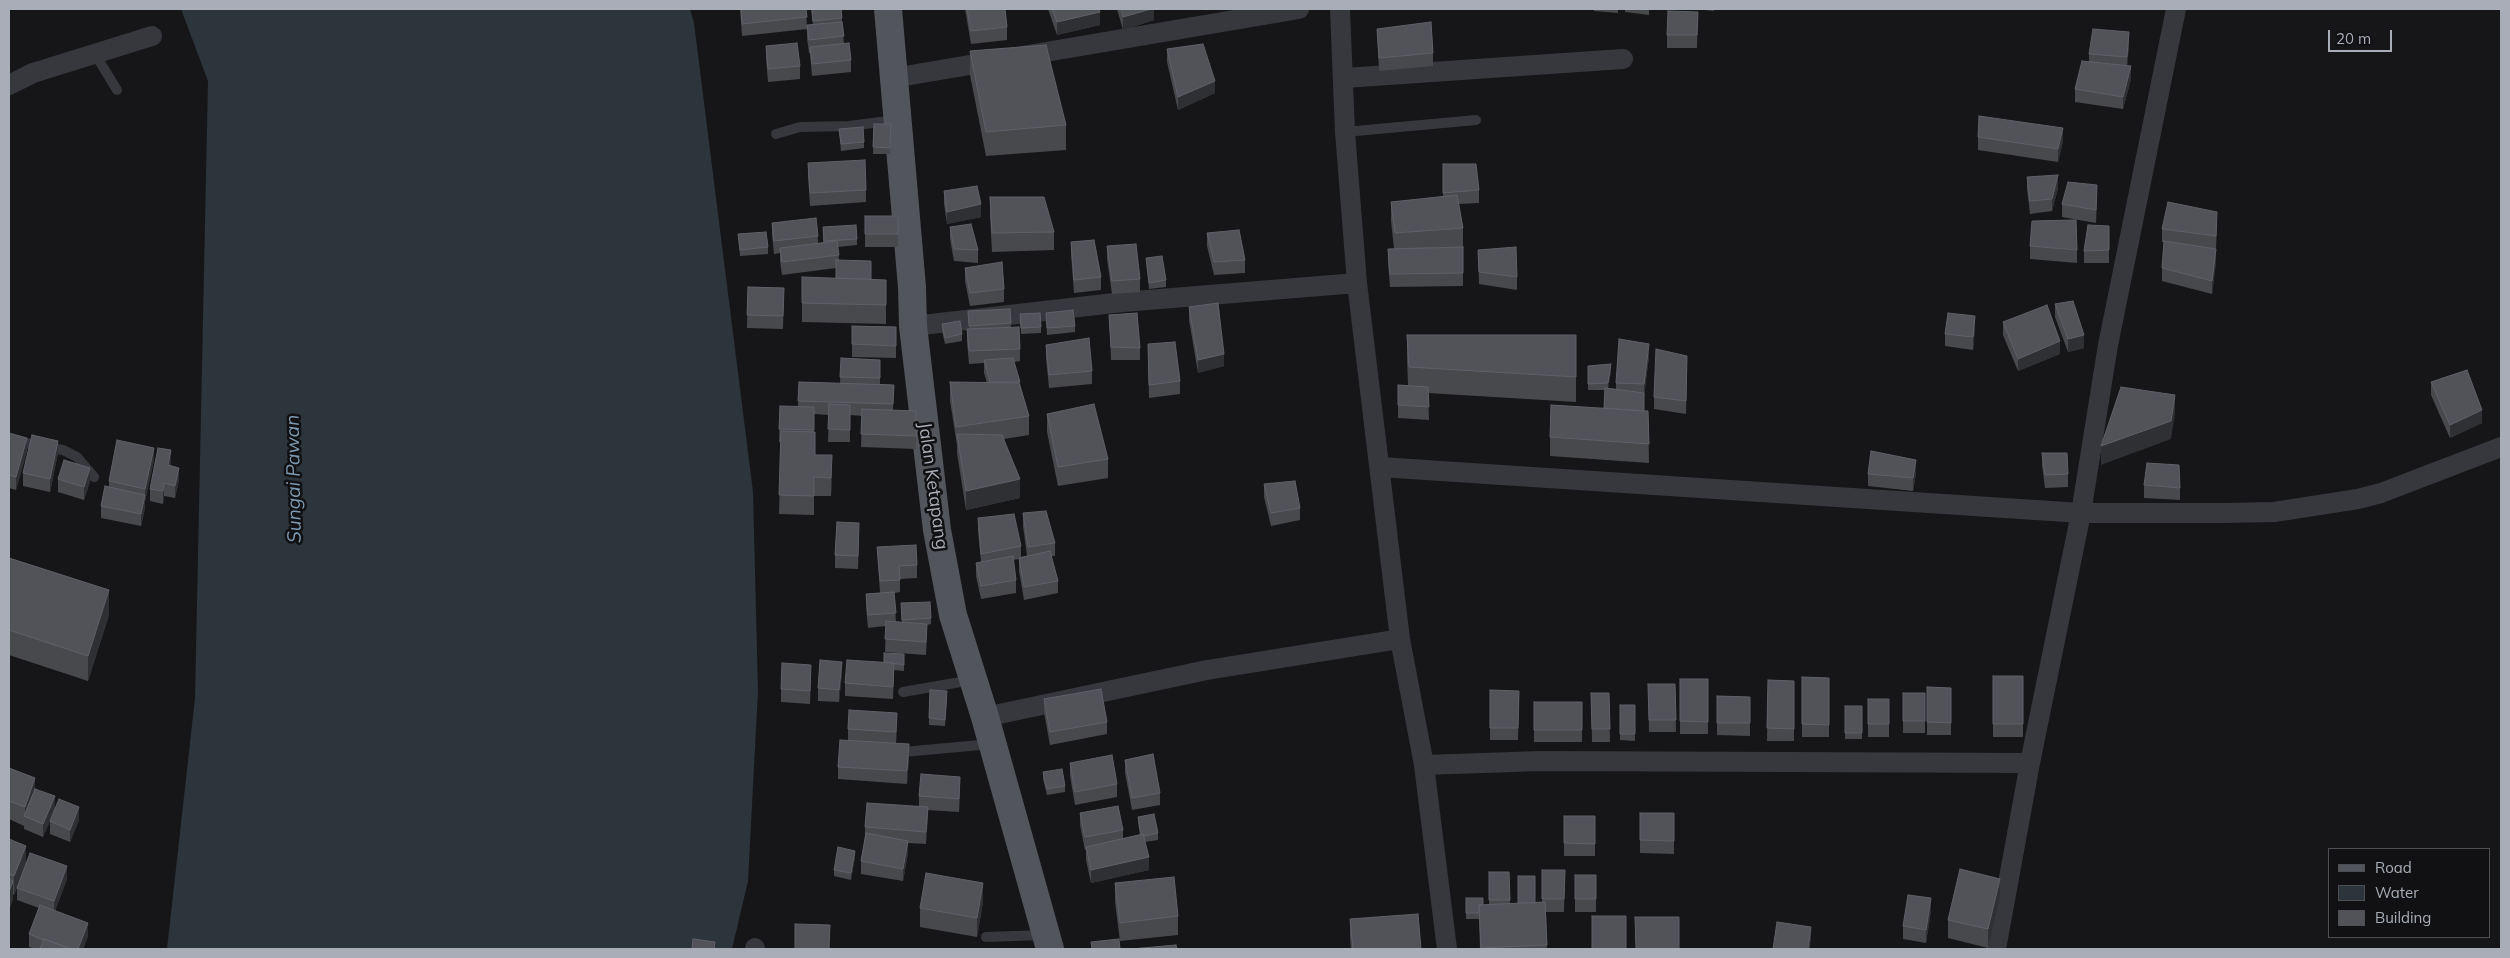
<!DOCTYPE html>
<html>
<head>
<meta charset="utf-8">
<style>
  body { margin:0 }
  #map { position:relative; width:2510px; height:958px; overflow:hidden; background:#161618; font-family:Mulish,sans-serif }
  canvas { display:block }
  .frame { position:absolute; inset:0; border:10px solid #a8adb8; pointer-events:none }
  .legend { position:absolute; left:2328px; top:848px; width:162px; height:90px; box-sizing:border-box; background:#111113; border:1px solid #4d4f55; margin:0; padding:6px 9px; list-style:none; font-size:15px; color:#a8adb8 }
  .legend li { display:flex; align-items:center; gap:10px; height:25px }
  .legend b { width:25px; border:1px solid #4d4f55 }
  .scale { position:absolute; left:2328px; top:30px; width:64px; height:22px; box-sizing:border-box; border:2px solid #a8adb8; border-top:0; padding-left:6px; font-size:15px; line-height:18px; white-space:nowrap; color:#a8adb8; -webkit-text-stroke:4px #111113; paint-order:stroke }
</style>
</head>
<body>
<div id="map">
<canvas width="2510" height="958"></canvas>
<div class="frame"></div>
<ul class="legend">
<li><b style="height:6px;background:#53555c"></b>Road</li>
<li><b style="height:14px;background:#2c353c"></b>Water</li>
<li><b style="height:14px;background:#525359"></b>Building</li>
</ul>
<div class="scale">20 m</div>
</div>
<script>
const ctx = document.querySelector('canvas').getContext('2d');
ctx.lineJoin = 'round';
function paint(path, color) { ctx.fillStyle = color; ctx.fill(path, 'evenodd'); }
const toPath = rows => new Path2D(rows.map(r => 'M' + r).join(''));
function stroke(path, color, width, dash) { ctx.strokeStyle = color; ctx.lineWidth = width; ctx.lineCap = dash ? 'butt' : 'round'; ctx.setLineDash(dash || []); ctx.stroke(path); }
function label(font, color, halo, rows, align = 'center') {
  ctx.font = font + ' Mulish,sans-serif'; ctx.lineWidth = 5; ctx.setLineDash([]); ctx.textBaseline = 'middle'; ctx.strokeStyle = halo; ctx.fillStyle = color; for (const [text, x, y, turn = 0] of rows) {
    ctx.save(); ctx.translate(x, y); ctx.rotate((+turn || 0) * Math.PI / 180); ctx.textAlign = isNaN(turn) ? turn : align; if (halo) ctx.strokeText(text, 0, 0); ctx.fillText(text, 0, 0); ctx.restore();
  }
}
const water = toPath([
  [181,9,690,9,694,23,753,492,758,691,748,881,732,949,167,949,195,698,208,81]
]);
const lane = toPath([
  [95,54,117,90],
  [1345,132,1476,120],
  [776,134,800,127,849,126,896,120],
  [9,440,63,450,77,457,94,477],
  [903,692,972,680],
  [903,752,991,744],
  [986,937,1045,935]
]);
const street = toPath([
  [1340,9,1345,132,1357,283,1400,639,1424,765,1447,949],
  [893,78,1299,9],
  [1344,78,1623,59],
  [9,85,33,73,152,36],
  [913,326,1123,302,1357,283],
  [1380,467,2081,513,2224,513,2274,512,2358,499,2381,493,2501,447],
  [985,717,1207,670,1400,639],
  [1424,765,1541,761,2030,763],
  [755,949,755,948],
  [1996,949,2030,763,2081,513,2108,345,2176,9]
]);
const primary = toPath([
  [888,9,912,287,913,326,937,530,953,615,985,717,1050,949]
]);
const wall = toPath([
  [740,9,806,9,807,29,742,36],
  [811,9,841,9,844,44,851,60,851,72,812,76,810,53,809,53,807,38,807,25,813,25],
  [965,9,1005,9,1007,27,1007,40,971,44],
  [1048,9,1099,9,1100,25,1057,35],
  [1117,9,1154,9,1154,20,1123,30],
  [1594,9,1618,9,1618,13,1594,11],
  [1625,9,1649,9,1649,15,1625,12],
  [1665,9,1687,9,1687,10],
  [1694,9,1714,9,1714,11],
  [1698,12,1697,48,1667,48,1667,35],
  [1377,29,1433,53,1433,66,1379,71],
  [2129,45,2127,66,2131,79,2123,109,2075,102,2075,89,2089,62,2089,54],
  [766,46,800,66,800,79,768,82,766,59],
  [1167,49,1215,93,1178,110,1167,62],
  [970,51,1066,125,1066,150,986,156,970,75],
  [874,124,891,124,890,154,873,154],
  [839,129,864,142,864,148,841,151],
  [1978,137,2063,141,2058,162,1978,150],
  [808,163,866,190,866,202,810,206,808,176],
  [1443,164,1479,190,1479,203,1459,204,1463,228,1463,286,1390,287,1388,262,1388,249,1394,249,1391,221,1391,202,1443,197],
  [2027,177,2058,188,2052,211,2030,214,2027,189],
  [944,191,981,217,947,224,944,204],
  [990,197,1054,232,1054,250,992,252,990,216],
  [2097,198,2096,223,2062,217,2062,204],
  [865,216,898,216,898,247,865,247],
  [772,223,818,236,818,243,823,243,823,227,857,239,857,245,838,247,839,260,871,279,886,280,886,324,802,322,802,303,836,278,836,268,782,275,780,261,780,253,774,254,772,235],
  [2217,225,2216,249,2202,247,2216,262,2212,294,2162,281,2162,268,2164,242,2162,242,2162,229],
  [2109,226,2109,263,2084,263,2084,251],
  [950,227,978,250,978,263,954,261,950,239],
  [1207,233,1245,260,1245,273,1214,275,1207,246],
  [738,234,768,247,768,254,740,256],
  [1071,242,1101,277,1101,290,1074,293,1071,254],
  [1107,246,1140,279,1140,292,1112,294,1107,259],
  [2030,246,2077,250,2077,263,2030,259],
  [1478,250,1517,277,1517,290,1479,284],
  [1146,258,1166,280,1166,287,1149,289],
  [965,268,1004,289,1004,302,970,306,965,281],
  [748,287,784,288,783,329,747,328],
  [2055,304,2084,348,2068,352,2055,317],
  [1189,307,1224,366,1198,373,1189,320],
  [1010,309,1011,328,1020,349,1020,361,1014,362,1029,416,1029,435,1004,439,1020,498,966,510,957,453,957,445,950,401,950,382,987,383,984,373,984,363,969,364,967,342,967,329,969,329,968,311],
  [1046,313,1075,326,1075,332,1047,335],
  [1020,314,1041,327,1041,333,1021,334],
  [1109,315,1140,348,1140,360,1111,360],
  [2003,322,2060,354,2018,371,2003,335],
  [942,324,962,334,962,341,945,344,942,331],
  [852,326,896,327,896,358,852,357],
  [1975,329,1973,350,1945,346,1945,334],
  [1407,335,1576,335,1576,402,1428,393,1429,420,1398,418,1398,385,1408,385,1407,359],
  [1148,344,1180,381,1180,394,1149,398],
  [1046,345,1092,371,1092,384,1049,388,1046,358],
  [1649,356,1644,397,1644,411,1648,411,1649,463,1550,456,1550,437,1604,408,1605,390,1588,390,1588,366,1611,371,1608,388,1616,389,1616,383],
  [841,358,880,360,880,384,894,385,893,410,916,411,916,449,861,447,862,416,850,415,850,442,828,442,829,415,814,414,814,432,815,455,832,474,831,496,814,496,814,515,779,514,781,442,779,442,780,406,798,407,799,382,840,383],
  [1687,368,1686,414,1654,409,1654,397],
  [2431,382,2482,423,2450,438,2431,395],
  [1047,414,1108,459,1108,478,1058,486,1047,432],
  [9,433,27,451,16,490,9,488],
  [58,453,50,492,23,486,23,473],
  [2042,453,2068,474,2068,487,2045,488,2042,465],
  [154,460,145,501,145,508,141,526,101,518,101,506,109,487,109,481],
  [171,463,171,466,179,480,175,498,164,496,163,504,150,501,150,489],
  [1916,473,1913,491,1868,486,1868,474],
  [58,479,90,481,84,500,58,492],
  [1264,484,1300,508,1300,520,1271,526,1264,497],
  [2144,485,2180,488,2180,500,2144,498],
  [1023,513,1055,543,1055,556,1051,556,1058,581,1058,593,1024,600,1019,571,1019,559,1013,560,1016,580,1016,593,981,599,976,576,976,563,981,562,978,531,978,518,1021,546,1021,557,1027,556,1023,526],
  [859,536,858,569,835,568,835,555],
  [877,547,917,565,917,578,900,579,900,592,894,593,896,622,902,622,901,603,931,618,931,624,927,625,926,655,885,652,886,626,868,628,866,607,866,594,880,593],
  [9,558,109,615,88,681,9,655],
  [904,654,904,671,894,670,893,699,845,696,845,683,884,662],
  [842,674,839,702,818,701,818,688],
  [1993,676,2023,676,2023,737,1993,737],
  [1802,677,1829,678,1829,737,1802,737],
  [811,678,810,704,781,702,781,689],
  [1680,679,1708,679,1708,734,1680,734],
  [1768,680,1794,681,1794,741,1767,741],
  [1648,684,1675,684,1676,732,1649,732],
  [1927,687,1951,688,1951,735,1927,735],
  [1490,690,1519,691,1518,740,1490,740],
  [1591,693,1609,693,1610,742,1592,742],
  [1903,693,1925,693,1925,733,1903,733],
  [1717,696,1750,697,1750,736,1717,735],
  [947,697,945,726,929,725,929,718],
  [1044,699,1107,722,1107,734,1050,745,1044,712],
  [1868,699,1889,699,1889,737,1868,737],
  [1534,702,1582,702,1582,742,1534,742],
  [1620,705,1635,705,1635,741,1620,740],
  [1845,706,1862,706,1862,739,1845,739],
  [897,726,896,743,909,757,907,784,838,779,838,767,848,740,848,729],
  [1125,760,1160,793,1160,805,1132,810,1125,773],
  [1070,763,1117,784,1117,797,1075,805,1070,776],
  [9,768,35,789,55,809,43,837,24,829,24,826,9,819],
  [1043,772,1065,786,1065,792,1047,795,1043,779],
  [960,790,959,812,928,810,926,844,908,843,908,853,903,881,861,874,861,861,865,837,865,827,919,807,919,796],
  [1080,813,1123,830,1123,839,1140,835,1138,823,1138,817,1158,833,1158,840,1145,842,1149,870,1091,883,1086,860,1086,850,1085,850,1080,825],
  [1640,813,1674,813,1674,854,1640,853],
  [1564,816,1595,816,1595,856,1564,856],
  [79,820,70,842,50,834,50,821],
  [9,839,26,863,67,879,55,911,88,936,83,949,35,949,29,947,29,934,39,908,17,900,17,888,14,895,13,894,13,899,9,910],
  [855,857,851,880,834,876,834,870],
  [1542,870,1565,870,1564,912,1546,912,1547,949,1480,949,1479,919,1466,919,1466,898,1483,905,1489,905,1489,872,1509,872,1510,904,1542,902],
  [1575,875,1596,875,1596,912,1575,912],
  [1115,883,1178,916,1178,935,1120,941,1115,902],
  [2000,898,1988,948,1948,938,1948,920],
  [983,902,977,937,920,927,920,908],
  [1931,911,1926,943,1903,939,1903,926],
  [1350,919,1421,949,1351,949,1350,938]
]);
const shadedWall = toPath([
  [1151,9,1154,9,1154,20,1123,30,1123,17],
  [1100,12,1100,25,1057,35,1057,22],
  [2129,32,2129,45,2127,70,2127,57],
  [2131,66,2131,79,2123,109,2123,97],
  [1215,81,1215,93,1178,110,1178,97],
  [2063,128,2063,141,2058,162,2058,149],
  [2058,175,2058,188,2052,211,2052,199],
  [981,204,981,217,947,224,947,212],
  [2216,249,2216,262,2212,294,2212,281],
  [1975,316,1975,329,1973,350,1973,337],
  [2084,335,2084,348,2068,352,2068,339],
  [2060,341,2060,354,2018,371,2018,359],
  [1649,344,1649,356,1644,397,1644,384],
  [1224,354,1224,366,1198,373,1198,360],
  [1611,364,1611,371,1608,390,1608,383],
  [2175,395,2175,414,2171,439,2101,465,2101,446],
  [2482,410,2482,423,2450,438,2450,425],
  [27,438,27,451,16,490,16,477],
  [58,441,58,453,50,492,50,479],
  [154,448,154,460,145,502,145,489],
  [171,450,171,463,168,478,168,465],
  [832,455,832,474,831,496,831,478],
  [1916,460,1916,473,1913,491,1913,478],
  [90,468,90,481,84,500,84,487],
  [179,468,179,480,175,498,175,486],
  [1020,479,1020,498,966,510,966,491],
  [164,483,164,496,163,504,163,491],
  [145,495,145,508,141,526,141,514],
  [109,590,109,615,88,681,88,656],
  [927,624,927,637,926,655,926,642],
  [842,662,842,674,839,702,839,690],
  [894,663,894,676,893,699,893,687],
  [811,665,811,678,810,704,810,691],
  [897,713,897,726,896,745,896,732],
  [909,744,909,757,907,784,907,771],
  [960,777,960,790,959,812,959,799],
  [35,778,35,797,25,817,25,807],
  [55,796,55,809,43,837,43,824],
  [79,807,79,820,70,842,70,830],
  [928,807,928,820,926,844,926,832],
  [908,841,908,853,903,881,903,869],
  [26,846,26,865,14,895,14,876],
  [855,851,855,857,851,880,851,873],
  [1149,857,1149,870,1091,883,1091,870],
  [67,866,67,879,54,914,54,901],
  [2000,879,2000,898,1988,948,1988,929],
  [13,881,13,899,9,910,9,892],
  [983,883,983,902,977,937,977,918],
  [1931,898,1931,911,1926,943,1926,930],
  [88,923,88,936,83,949,78,949],
  [1811,927,1811,940,1810,949,1808,949]
]);
const building = toPath([
  [741,9,806,9,807,17,742,24,741,9],
  [812,9,841,9,842,18,813,21,812,9],
  [967,9,1005,9,1007,27,971,31,967,9],
  [1052,9,1099,9,1100,12,1057,22,1052,9],
  [1121,9,1151,9,1123,17,1121,9],
  [1668,11,1698,12,1697,35,1667,35,1668,11],
  [842,22,844,36,809,40,807,25,842,22],
  [1431,22,1433,53,1379,58,1377,29,1431,22],
  [2093,29,2129,32,2127,57,2089,54,2093,29],
  [797,43,800,66,768,69,766,46,797,43],
  [849,43,851,60,812,64,810,47,849,43],
  [1203,44,1215,81,1178,97,1167,49,1203,44],
  [1046,45,1066,125,986,132,970,51,1046,45],
  [2082,61,2131,66,2123,97,2075,89,2082,61],
  [1979,116,2063,128,2058,149,1978,137,1979,116],
  [874,124,891,124,890,148,873,147,874,124],
  [863,127,864,142,841,144,839,129,863,127],
  [865,160,866,190,810,193,808,163,865,160],
  [1443,164,1476,164,1479,190,1443,193,1443,164],
  [2058,175,2052,199,2030,201,2027,177,2058,175],
  [2068,182,2097,185,2096,210,2062,204,2068,182],
  [977,186,981,204,947,212,944,191,977,186],
  [1457,195,1463,228,1395,233,1391,202,1457,195],
  [990,197,1044,197,1054,232,992,233,990,197],
  [2168,202,2217,212,2216,236,2162,229,2168,202],
  [865,216,898,216,898,234,865,234,865,216],
  [816,218,818,236,774,241,772,223,816,218],
  [2076,220,2077,250,2030,246,2032,221,2076,220],
  [971,224,978,250,954,249,950,227,971,224],
  [856,225,857,239,824,241,823,227,856,225],
  [2088,225,2109,226,2109,250,2084,251,2088,225],
  [1239,230,1245,260,1214,262,1207,233,1239,230],
  [766,232,768,247,740,250,738,234,766,232],
  [1094,240,1101,277,1074,280,1071,242,1094,240],
  [837,241,839,255,782,262,780,248,837,241],
  [2164,241,2216,249,2212,281,2162,268,2164,241],
  [1136,244,1140,279,1112,281,1107,246,1136,244],
  [1463,247,1463,273,1390,274,1388,249,1463,247],
  [1516,247,1517,277,1479,272,1478,250,1516,247],
  [1162,256,1166,280,1149,283,1146,258,1162,256],
  [836,260,871,261,871,279,836,278,836,260],
  [1002,262,1004,289,970,293,965,268,1002,262],
  [802,277,886,280,886,305,802,303,802,277],
  [748,287,784,288,783,316,747,315,748,287],
  [2073,301,2084,335,2068,339,2055,304,2073,301],
  [1218,303,1224,354,1198,360,1189,307,1218,303],
  [2047,305,2060,341,2018,359,2003,322,2047,305],
  [1010,309,1011,323,969,326,968,311,1010,309],
  [1073,310,1075,326,1047,328,1046,313,1073,310],
  [1040,313,1041,327,1021,328,1020,314,1040,313],
  [1137,313,1140,348,1111,347,1109,315,1137,313],
  [1948,313,1975,316,1973,337,1945,334,1948,313],
  [960,321,962,334,945,338,942,324,960,321],
  [852,326,896,327,896,346,852,344,852,326],
  [1019,327,1020,349,969,351,967,329,1019,327],
  [1407,335,1576,335,1576,377,1409,367,1407,335],
  [1089,338,1092,371,1049,375,1046,345,1089,338],
  [1619,339,1649,344,1644,384,1616,383,1619,339],
  [1175,342,1180,381,1149,385,1148,344,1175,342],
  [1656,349,1687,356,1686,401,1654,397,1656,349],
  [841,358,880,360,880,378,840,377,841,358],
  [1013,358,1020,382,990,382,984,360,1013,358],
  [1611,364,1608,383,1588,384,1588,366,1611,364],
  [2467,370,2482,410,2450,425,2431,382,2467,370],
  [799,382,894,385,893,404,798,401,799,382],
  [950,382,1019,383,1029,416,956,427,950,382],
  [1398,385,1428,387,1429,407,1398,405,1398,385],
  [2121,387,2175,395,2171,421,2101,446,2121,387],
  [1605,388,1644,393,1644,411,1604,408,1605,388],
  [829,404,850,405,850,430,828,429,829,404],
  [1094,404,1108,459,1058,467,1047,414,1094,404],
  [1551,405,1648,411,1649,444,1550,437,1551,405],
  [780,406,814,407,814,430,779,429,780,406],
  [862,409,916,411,916,436,861,434,862,409],
  [781,431,815,432,815,455,832,455,831,478,814,477,814,496,779,495,781,431],
  [9,433,27,438,16,477,9,475,9,433],
  [957,434,1002,435,1020,479,966,491,957,434],
  [32,435,58,441,50,479,23,473,32,435],
  [117,440,154,448,145,489,109,481,117,440],
  [158,448,171,450,168,465,179,468,175,486,164,483,163,491,150,489,158,448],
  [1871,451,1916,460,1913,478,1868,474,1871,451],
  [2042,453,2067,453,2068,474,2045,475,2042,453],
  [64,460,90,468,84,487,58,479,64,460],
  [2147,463,2179,465,2180,488,2144,485,2147,463],
  [1295,481,1300,508,1271,513,1264,484,1295,481],
  [105,486,145,495,141,514,101,506,105,486],
  [1046,511,1055,543,1028,547,1023,513,1046,511],
  [1014,514,1021,546,981,554,978,518,1014,514],
  [837,522,859,523,858,556,835,555,837,522],
  [916,545,917,565,899,566,900,580,880,581,877,547,916,545],
  [1050,551,1058,581,1024,587,1019,558,1050,551],
  [1013,556,1016,580,981,586,976,563,1013,556],
  [9,558,109,590,88,656,9,630,9,558],
  [894,592,896,613,868,615,866,594,894,592],
  [930,602,931,618,902,620,901,603,930,602],
  [886,621,927,624,926,642,885,639,886,621],
  [884,653,904,654,904,665,884,662,884,653],
  [820,660,842,662,839,690,818,688,820,660],
  [847,660,894,663,893,687,845,683,847,660],
  [782,663,811,665,810,691,781,689,782,663],
  [1993,676,2023,676,2023,724,1993,724,1993,676],
  [1802,677,1829,678,1829,725,1802,724,1802,677],
  [1680,679,1708,679,1708,722,1680,721,1680,679],
  [1768,680,1794,681,1794,729,1767,728,1768,680],
  [1648,684,1675,684,1676,720,1649,720,1648,684],
  [1927,687,1951,688,1951,723,1927,722,1927,687],
  [1101,689,1107,722,1050,732,1044,699,1101,689],
  [930,690,947,691,945,720,929,718,930,690],
  [1490,690,1519,691,1518,728,1490,728,1490,690],
  [1591,693,1609,693,1610,729,1592,729,1591,693],
  [1903,693,1925,693,1925,721,1903,721,1903,693],
  [1717,696,1750,697,1750,723,1717,723,1717,696],
  [1868,699,1889,699,1889,724,1868,724,1868,699],
  [1534,702,1582,702,1582,730,1534,730,1534,702],
  [1620,705,1635,705,1635,734,1620,734,1620,705],
  [1845,706,1862,706,1862,733,1845,733,1845,706],
  [849,710,897,713,896,732,848,729,849,710],
  [840,740,909,744,907,771,838,767,840,740],
  [1153,754,1160,793,1132,798,1125,760,1153,754],
  [1112,755,1117,784,1075,792,1070,763,1112,755],
  [9,768,35,778,25,807,9,801,9,768],
  [1062,769,1065,786,1047,789,1043,772,1062,769],
  [921,774,960,777,959,799,919,796,921,774],
  [35,789,55,796,43,824,24,816,35,789],
  [59,799,79,807,70,830,50,821,59,799],
  [867,803,928,807,926,832,865,827,867,803],
  [1118,806,1123,830,1085,837,1080,813,1118,806],
  [1640,813,1674,813,1674,841,1640,840,1640,813],
  [1154,814,1158,833,1144,836,1143,834,1141,834,1138,817,1154,814],
  [1564,816,1595,816,1595,844,1564,843,1564,816],
  [866,833,908,841,903,869,861,861,866,833],
  [1143,834,1149,857,1091,870,1086,847,1143,834],
  [9,839,26,846,14,876,9,874,9,839],
  [838,847,855,851,851,873,834,870,838,847],
  [30,853,67,866,54,901,17,888,30,853],
  [1960,869,2000,879,1988,929,1948,920,1960,869],
  [1542,870,1565,870,1564,899,1542,899,1542,870],
  [1489,872,1509,872,1510,900,1489,900,1489,872],
  [926,873,983,883,977,918,920,908,926,873],
  [1575,875,1596,875,1596,899,1575,899,1575,875],
  [1518,876,1535,876,1535,903,1518,903,1518,876],
  [1174,877,1178,916,1120,923,1115,883,1174,877],
  [9,879,13,881,9,892,9,879],
  [1908,895,1931,898,1926,930,1903,926,1908,895],
  [1466,898,1483,898,1483,905,1479,905,1479,913,1466,913,1466,898],
  [1545,902,1547,945,1481,948,1479,905,1545,902],
  [40,905,88,923,78,949,71,949,44,939,43,940,29,934,40,905],
  [1418,914,1421,949,1353,949,1350,919,1418,914],
  [1592,916,1626,916,1626,949,1592,949,1592,916],
  [1635,917,1679,917,1679,949,1636,949,1635,917],
  [1777,922,1811,927,1808,949,1773,949,1777,922],
  [795,924,830,925,829,949,795,949,795,924],
  [44,939,71,949,40,949,44,939],
  [693,939,715,942,714,949,692,949,693,939],
  [1119,939,1120,949,1092,949,1091,942,1119,939],
  [1176,945,1177,949,1131,949,1176,945]
]);
const streetNames = [
  ["Jalan Ketapang",933,486,82]
];
const waterNames = [
  ["Sungai Pawan",294,479,-91]
];
paint(water, '#2c353c');
stroke(lane, '#37383d', 10);
stroke(street, '#37383d', 20);
stroke(primary, '#53555c', 28);
paint(wall, '#47494d');
paint(shadedWall, '#2f3033');
paint(building, '#525359');
stroke(building, '#5f6168', 1);
label('18px', '#a8adb8', '#111113', streetNames);
label('italic 19px', '#7f9bb3', '#111113', waterNames);
</script>
</body>
</html>
